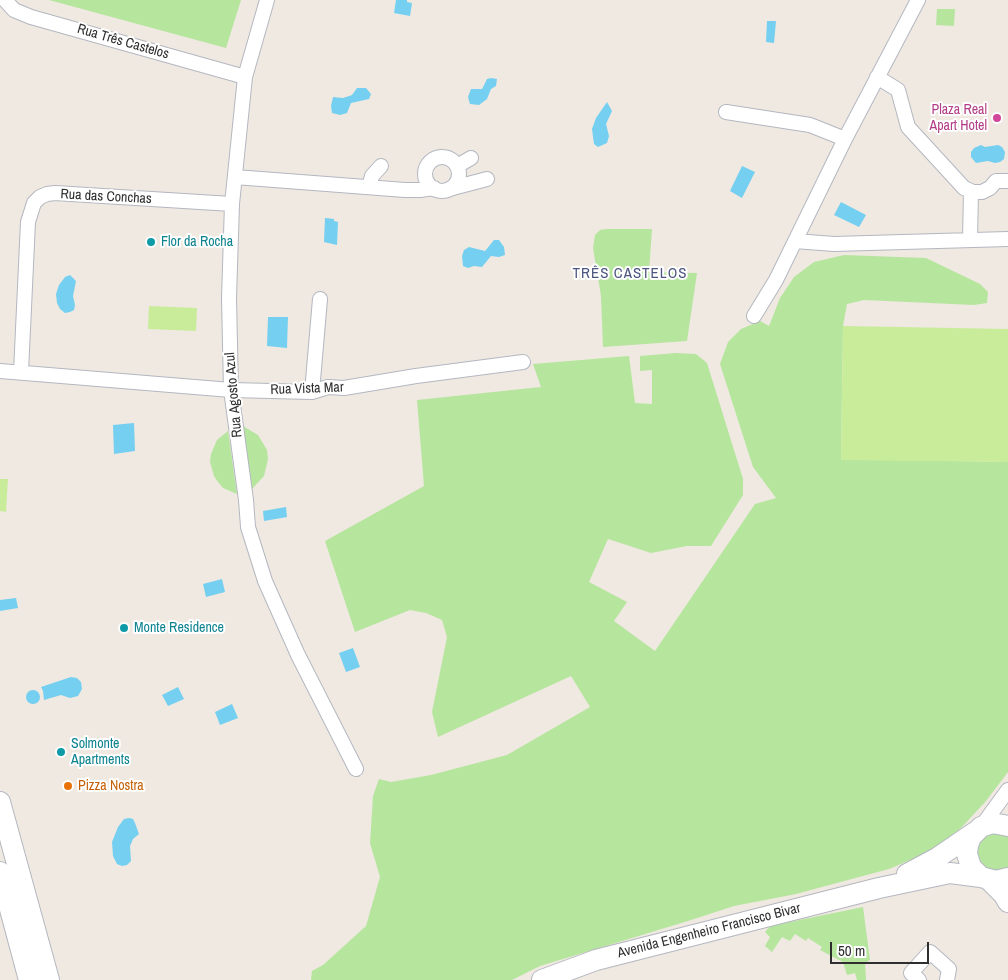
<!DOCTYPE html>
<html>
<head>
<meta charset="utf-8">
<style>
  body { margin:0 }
  #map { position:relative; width:1008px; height:980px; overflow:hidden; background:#efe9e1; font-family:"Archivo Narrow",sans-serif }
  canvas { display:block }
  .scale { position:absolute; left:830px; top:942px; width:99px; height:22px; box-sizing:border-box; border:2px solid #2e2e2e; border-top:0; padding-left:6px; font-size:15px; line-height:18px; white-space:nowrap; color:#2e2e2e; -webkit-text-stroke:4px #fff; paint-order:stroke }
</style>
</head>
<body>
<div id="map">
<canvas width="1008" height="980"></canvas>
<div class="scale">50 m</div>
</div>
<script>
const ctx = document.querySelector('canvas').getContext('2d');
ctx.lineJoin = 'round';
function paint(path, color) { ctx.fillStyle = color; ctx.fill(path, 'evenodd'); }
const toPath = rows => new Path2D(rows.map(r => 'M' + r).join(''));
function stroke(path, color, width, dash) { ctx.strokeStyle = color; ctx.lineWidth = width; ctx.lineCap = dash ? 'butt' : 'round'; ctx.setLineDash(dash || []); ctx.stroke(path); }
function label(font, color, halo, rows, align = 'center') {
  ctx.font = font + ' "Archivo Narrow",sans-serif'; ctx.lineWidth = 4; ctx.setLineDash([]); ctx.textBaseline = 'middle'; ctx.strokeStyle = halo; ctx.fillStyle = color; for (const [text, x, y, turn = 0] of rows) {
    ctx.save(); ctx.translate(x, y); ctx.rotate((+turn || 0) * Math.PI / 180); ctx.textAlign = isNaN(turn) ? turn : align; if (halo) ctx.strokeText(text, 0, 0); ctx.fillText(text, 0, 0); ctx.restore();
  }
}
const green = toPath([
  [49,0,241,0,226,48],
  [937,9,955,9,954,26,936,25],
  [606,229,652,229,649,272,697,273,687,341,603,347,601,296,593,248,595,235,600,230],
  [844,255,926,258,980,284,988,292,987,303,974,305,864,300,847,304,843,326,841,459,1008,462,1008,772,986,801,961,828,929,852,889,869,796,894,734,906,688,921,540,966,512,980,311,980,312,971,323,965,366,926,380,877,370,843,373,796,379,779,391,782,431,775,507,755,590,707,571,676,438,737,432,712,447,637,442,620,426,613,410,610,355,632,325,541,424,486,417,400,541,387,533,364,629,356,635,403,652,404,652,370,640,371,640,356,676,353,696,354,707,363,743,479,743,495,711,546,687,546,651,553,608,539,589,582,627,602,614,621,655,651,755,504,776,498,753,467,720,364,728,342,741,329,760,321,769,326,780,298,794,277,814,262],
  [243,426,258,435,267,450,268,459,264,476,252,489],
  [228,431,237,494,223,488,218,482,214,476,210,462,211,454,217,440],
  [996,832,1008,836,1008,868,996,873,980,865,976,849,979,841,986,834],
  [863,907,870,960,865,963,866,980,857,980,855,973,847,975,843,962,820,950,822,947,808,938,806,941,795,934,790,941,782,937,772,952,765,946,770,937,765,932,770,926]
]);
const pitch = toPath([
  [149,306,197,308,196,331,148,329],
  [843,326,1008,329,1008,462,841,460],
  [0,479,8,479,6,512,0,511]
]);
const water = toPath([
  [396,0,407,0,407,2,412,3,410,16,394,13],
  [767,21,776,21,774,43,766,42],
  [491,78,497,79,496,86,491,89,487,99,479,105,470,104,468,97,471,89,482,89,487,79],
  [357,88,366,88,371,94,369,99,351,103,347,113,340,115,332,113,331,106,333,97,343,98,352,95],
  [607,102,612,111,606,124,609,136,607,143,598,147,594,144,592,129,596,118],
  [981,145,985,147,998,145,1002,147,1005,152,1004,159,1000,162,995,163,988,161,976,163,971,157,971,152,974,148],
  [742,166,755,172,742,198,730,191],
  [841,202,866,215,859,227,834,215],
  [325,218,334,219,334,221,338,222,337,245,324,242],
  [494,240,499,240,504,247,505,255,499,257,491,256,482,267,474,266,468,268,463,266,462,256,464,250,469,247,485,251],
  [70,275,76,281,73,296,75,305,74,310,70,312,65,313,60,309,57,303,56,294,59,285,65,277],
  [268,317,288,317,287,348,267,346],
  [134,423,135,451,114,454,113,425],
  [286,507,287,517,264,521,263,511],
  [222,579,225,592,206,597,203,584],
  [16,598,18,608,0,611,0,600],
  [353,648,360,667,346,672,339,653],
  [71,677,77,678,81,682,82,689,78,696,70,698,61,695,44,700,43,691,41,687],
  [178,687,184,699,168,706,162,695],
  '26 697a7 7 0 1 1 14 0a7 7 0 1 1-14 0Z',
  [232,704,238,718,220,725,215,712],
  [129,818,133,819,135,823,139,834,133,839,130,846,131,861,127,865,122,866,117,864,113,856,112,842,118,827,124,819]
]);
const street = toPath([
  [5,0,14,10,31,17,245,77],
  [267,0,245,77,232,204,229,298,231,390,246,500,248,527,265,581,298,655,356,769],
  [877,77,898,90,908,127,964,188,973,192,982,192,990,188,996,181,1008,181],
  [726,112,810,125,845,139],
  '425 174a17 17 0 1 1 34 0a17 17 0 1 1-34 0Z',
  [457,166,471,158],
  [235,177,405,190,420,190,434,188],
  [369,187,372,176,381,166],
  [449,189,487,179],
  [970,240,971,191],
  [795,241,834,244,1008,239],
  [754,316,776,280,845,139,918,0],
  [0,371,231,390,312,392,328,387,344,388,416,376,523,362],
  [21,372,28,222,34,203,40,197,47,194,55,193,232,204],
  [312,392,320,299],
  [981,827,1008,790],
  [919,980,911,973,930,952,949,969,947,980]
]);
const secondary = toPath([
  [0,802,49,980],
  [1008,826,992,823,981,827,971,837,968,845,967,854,971,867,981,877,996,881,1008,878],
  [0,872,29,980],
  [907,874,937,858,975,832],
  [989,880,1004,895,1008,902],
  [542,980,596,960,879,888,950,873,981,877]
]);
const markers = [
  [997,118,5,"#d1479c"],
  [151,242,5,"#0f9aa8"],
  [124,628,5,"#0f9aa8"],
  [61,752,5,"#0f9aa8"],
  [68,786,5,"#e8710a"]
];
const streetNames = [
  ["Rua Três Castelos",123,42,16],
  ["Rua das Conchas",106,197,3],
  ["Rua Vista Mar",307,389,-2],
  ["Rua Agosto Azul",234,395,-95],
  ["Avenida Engenheiro Francisco Bivar",709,931,-14]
];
const hotelNames = [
  ["Plaza Real",987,110],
  ["Apart Hotel",987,126]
];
const cultureNames = [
  ["Flor da Rocha",161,242],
  ["Monte Residence",134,628],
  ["Solmonte",71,744],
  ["Apartments",71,760]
];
const foodNames = [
  ["Pizza Nostra",78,786]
];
const neighbourhoodNames = [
  ["TRÊS CASTELOS",630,274]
];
paint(green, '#b6e59e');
paint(pitch, '#c9ec9a');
paint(water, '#75cff0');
stroke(street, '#b4b7c1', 16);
stroke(secondary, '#b4b7c1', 22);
stroke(street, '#fff', 14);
stroke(secondary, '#fff', 20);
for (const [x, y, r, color] of markers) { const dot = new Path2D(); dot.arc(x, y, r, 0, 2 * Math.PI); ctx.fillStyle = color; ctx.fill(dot); stroke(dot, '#fff', 2); }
label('14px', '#2e2e2e', '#fff', streetNames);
label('14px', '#b23c85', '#fff', hotelNames, 'right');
label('14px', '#0d838f', '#fff', cultureNames, 'left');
label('14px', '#c56008', '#fff', foodNames, 'left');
ctx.letterSpacing = '1px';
label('15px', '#4d5680', '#fff', neighbourhoodNames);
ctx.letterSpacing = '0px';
</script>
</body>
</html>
